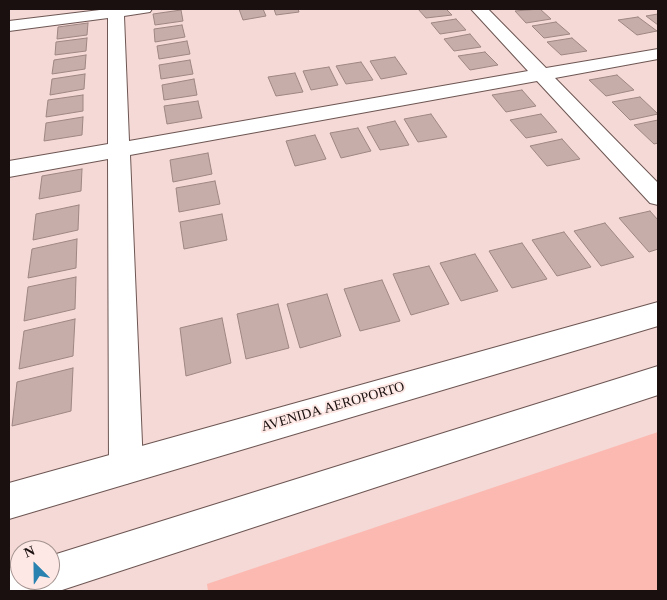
<!DOCTYPE html>
<html>
<head>
<meta charset="utf-8">
<style>
  body { margin:0 }
  #map { position:relative; width:667px; height:600px; overflow:hidden; background:#f4d9d6; font-family:"Times New Roman",serif }
  canvas { display:block }
  .frame { position:absolute; inset:0; border:10px solid #19100f; pointer-events:none }
  .north { position:absolute; left:10px; top:540px; width:50px; height:50px; box-sizing:border-box; background:#fee8e5; border:1px solid #a2928f; border-radius:50%; rotate:337deg; font-size:14px; font-weight:700; line-height:20px; text-align:center; color:#19100f }
  .north::after { content:''; display:block; margin:auto; width:18px; height:22px; background:#2a82b0; clip-path:polygon(50% 0,100% 100%,50% 72%,0 100%) }
</style>
</head>
<body>
<div id="map">
<canvas width="667" height="600"></canvas>
<div class="frame"></div>
<div class="north">N</div>
</div>
<script>
const ctx = document.querySelector('canvas').getContext('2d');
ctx.lineJoin = 'round';
function paint(path, color) { ctx.fillStyle = color; ctx.fill(path, 'evenodd'); }
const toPath = rows => new Path2D(rows.map(r => 'M' + r).join(''));
function stroke(path, color, width, dash) { ctx.strokeStyle = color; ctx.lineWidth = width; ctx.lineCap = dash ? 'butt' : 'round'; ctx.setLineDash(dash || []); ctx.stroke(path); }
function label(font, color, halo, rows, align = 'center') {
  ctx.font = font + ' "Times New Roman",serif'; ctx.lineWidth = 4; ctx.setLineDash([]); ctx.textBaseline = 'middle'; ctx.strokeStyle = halo; ctx.fillStyle = color; for (const [text, x, y, turn = 0] of rows) {
    ctx.save(); ctx.translate(x, y); ctx.rotate((+turn || 0) * Math.PI / 180); ctx.textAlign = isNaN(turn) ? turn : align; if (halo) ctx.strokeText(text, 0, 0); ctx.fillText(text, 0, 0); ctx.restore();
  }
}
const green = toPath([
  [658,432,658,591,208,591,207,584]
]);
const building = toPath([
  [239,9,263,9,266,16,243,20,239,9],
  [274,9,298,9,299,12,276,15,274,9],
  [418,9,446,9,452,15,426,18,418,9],
  [540,9,551,19,526,23,515,11,540,9],
  [181,10,183,21,155,25,153,14,181,10],
  [658,14,658,25,646,16,658,14],
  [638,17,657,31,637,35,618,20,638,17],
  [456,19,466,30,440,34,431,23,456,19],
  [556,22,570,34,544,38,532,26,556,22],
  [88,23,87,35,57,39,58,27,88,23],
  [182,25,185,37,155,42,154,29,182,25],
  [470,34,481,47,454,51,444,39,470,34],
  [87,38,86,51,55,55,56,42,87,38],
  [572,38,587,51,561,55,547,42,572,38],
  [187,41,190,54,159,59,157,46,187,41],
  [485,52,498,65,470,70,458,56,485,52],
  [86,55,85,69,52,74,54,60,86,55],
  [395,57,407,74,381,79,370,61,395,57],
  [190,60,193,74,161,79,159,65,190,60],
  [361,62,373,80,346,84,336,66,361,62],
  [329,67,338,85,311,90,303,71,329,67],
  [295,73,303,92,276,96,268,77,295,73],
  [85,74,84,89,50,95,52,79,85,74],
  [617,75,634,90,606,96,589,80,617,75],
  [194,79,197,95,164,100,162,85,194,79],
  [522,90,536,106,506,112,492,95,522,90],
  [83,95,83,111,46,117,48,100,83,95],
  [640,97,658,114,630,120,612,102,640,97],
  [198,101,202,118,167,124,164,106,198,101],
  [431,114,447,137,418,142,404,119,431,114],
  [541,114,557,132,526,138,510,120,541,114],
  [83,117,82,135,44,141,46,123,83,117],
  [658,120,658,143,654,144,634,125,658,120],
  [395,121,409,145,380,150,367,127,395,121],
  [358,128,371,151,341,158,330,133,358,128],
  [315,135,326,159,295,166,286,141,315,135],
  [562,139,580,159,547,166,530,146,562,139],
  [208,153,212,174,173,182,170,160,208,153],
  [82,169,81,191,39,199,42,176,82,169],
  [215,181,220,204,179,212,176,188,215,181],
  [79,205,78,230,33,240,36,214,79,205],
  [650,211,658,220,658,249,649,252,619,218,650,211],
  [222,214,227,240,184,249,180,222,222,214],
  [605,223,634,257,601,266,574,231,605,223],
  [564,232,591,267,557,276,532,240,564,232],
  [77,239,76,268,28,278,32,249,77,239],
  [522,243,547,279,512,288,489,251,522,243],
  [475,254,498,291,461,301,440,263,475,254],
  [429,266,449,304,411,315,393,274,429,266],
  [76,277,75,309,24,321,28,287,76,277],
  [382,280,400,321,360,331,344,289,382,280],
  [327,294,341,336,300,348,287,304,327,294],
  [278,304,289,348,246,359,237,314,278,304],
  [222,318,231,363,186,376,180,328,222,318],
  [75,319,73,356,19,369,24,331,75,319],
  [73,368,71,411,12,426,17,382,73,368]
]);
const street = toPath([
  [108,9,152,9,150,12,124,16,129,141,528,71,471,9,488,9,546,68,658,49,658,59,555,78,658,183,658,205,650,203,537,81,130,155,143,467,138,479,126,484,114,479,109,467,108,159,9,177,9,161,108,144,108,18,9,31,9,21,108,9]
]);
const secondary = toPath([
  [658,302,658,326,9,519,9,483,658,302],
  [658,366,658,395,59,591,9,591,9,568,20,565,20,580,50,580,50,556,658,366]
]);
const streetNames = [
  ["AVENIDA AEROPORTO",333,407,-16]
];
paint(green, '#fcb9b1');
paint(building, '#c7adaa');
stroke(building, '#9e8683', 1);
stroke(street, '#6d5653', 2);
stroke(secondary, '#6d5653', 2);
paint(street, '#fff');
paint(secondary, '#fff');
label('14px', '#19100f', '#fee8e5', streetNames);
</script>
</body>
</html>
